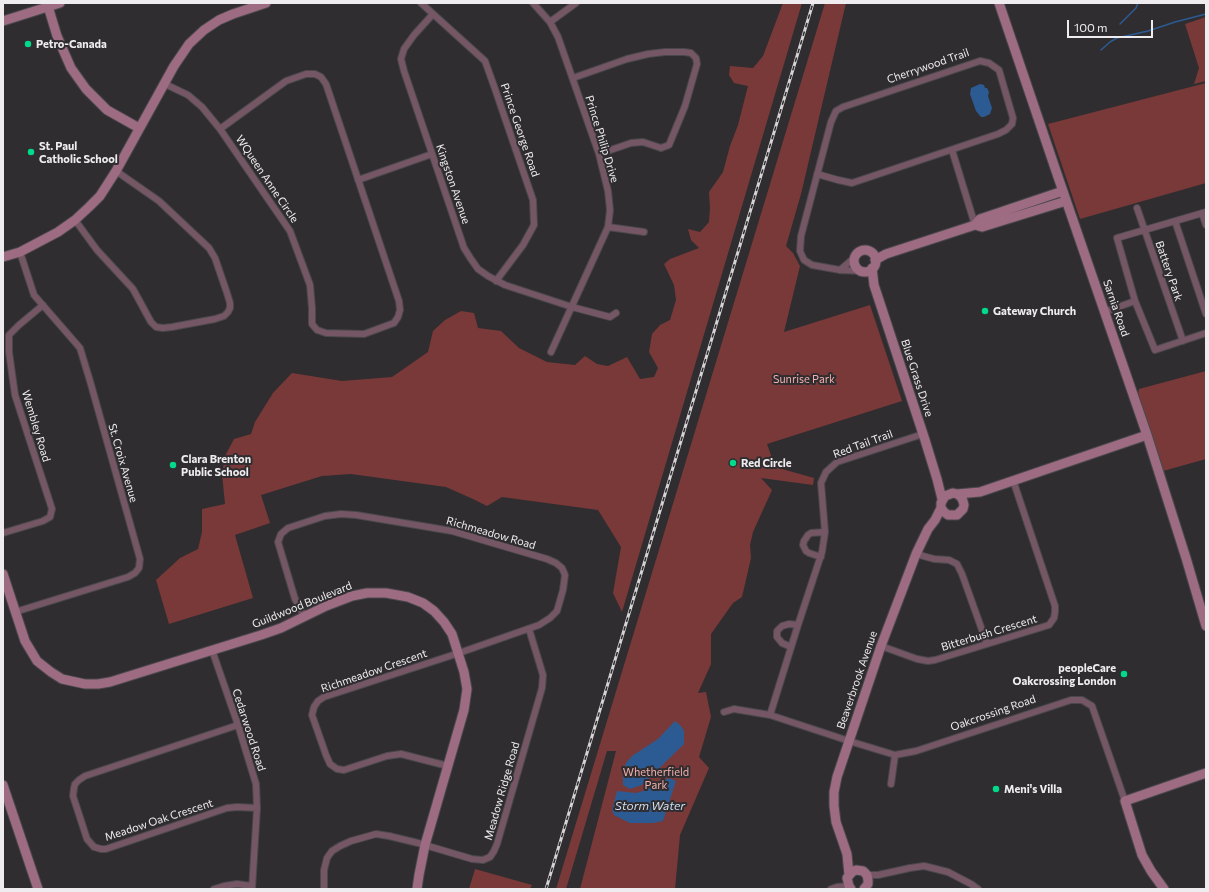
<!DOCTYPE html>
<html>
<head>
<meta charset="utf-8">
<style>
  body { margin:0 }
  #map { position:relative; width:1209px; height:892px; overflow:hidden; background:#2f2d30; font-family:Commissioner,sans-serif }
  canvas { display:block }
  .frame { position:absolute; inset:0; border:4px solid #eeecee; pointer-events:none }
  .scale { position:absolute; left:1067px; top:20px; width:86px; height:18px; box-sizing:border-box; border:2px solid #eeecee; border-top:0; padding-left:5px; font-size:12px; line-height:14px; white-space:nowrap; color:#eeecee; -webkit-text-stroke:3px #2f2d30; paint-order:stroke }
</style>
</head>
<body>
<div id="map">
<canvas width="1209" height="892"></canvas>
<div class="frame"></div>
<div class="scale">100 m</div>
</div>
<script>
const ctx = document.querySelector('canvas').getContext('2d');
ctx.lineJoin = 'round';
function paint(path, color) { ctx.fillStyle = color; ctx.fill(path, 'evenodd'); }
const toPath = rows => new Path2D(rows.map(r => 'M' + r).join(''));
function stroke(path, color, width, dash) { ctx.strokeStyle = color; ctx.lineWidth = width; ctx.lineCap = dash ? 'butt' : 'round'; ctx.setLineDash(dash || []); ctx.stroke(path); }
function label(font, color, halo, rows, align = 'center') {
  ctx.font = font + ' Commissioner,sans-serif'; ctx.lineWidth = 4; ctx.setLineDash([]); ctx.textBaseline = 'middle'; ctx.strokeStyle = halo; ctx.fillStyle = color; for (const [text, x, y, turn = 0] of rows) {
    ctx.save(); ctx.translate(x, y); ctx.rotate((+turn || 0) * Math.PI / 180); ctx.textAlign = isNaN(turn) ? turn : align; if (halo) ctx.strokeText(text, 0, 0); ctx.fillText(text, 0, 0); ctx.restore();
  }
}
const green = toPath([
  [783,3,802,3,622,612,613,593,621,547,598,510,502,497,487,506,473,499,446,487,351,474,322,476,261,495,270,523,235,535,253,598,169,624,156,580,180,558,198,549,202,532,202,509,225,504,222,474,225,456,234,439,251,434,255,422,273,393,292,373,342,381,392,377,428,352,433,331,445,320,461,311,474,313,478,328,501,331,519,348,547,362,575,365,585,356,597,364,608,366,627,357,640,379,654,377,658,368,649,352,652,334,660,325,670,320,676,300,674,285,664,264,670,259,699,248,691,240,688,229,700,232,709,222,710,208,709,192,723,172,730,146,738,125,748,86,734,83,729,75,730,66,753,68,763,56],
  [825,3,846,3,801,194,786,246,793,253,800,266,784,332,870,305,902,401,767,444,775,467,814,478,813,485,761,478,772,490,753,532,750,545,751,558,742,597,733,603,711,634,711,664,698,693,706,692,711,717,699,757,709,768,680,835,675,889,580,889,616,751,607,751,566,889,556,889],
  [1206,17,1206,81,1194,84,1199,68,1185,24],
  [1206,83,1206,183,1080,219,1048,124],
  [1206,371,1206,459,1163,471,1138,393,1139,389],
  [475,869,532,885,530,889,469,889]
]);
const water = toPath([
  [980,84,984,85,985,88,987,88,989,92,988,96,992,108,990,114,984,117,981,117,976,111,970,94,971,88],
  [675,721,681,726,684,731,684,744,642,785,630,789,623,785,623,776,626,763,632,756,658,739],
  [669,778,676,781,663,821,653,823,630,823,614,815,612,810,617,791,636,793,643,791,650,785,656,784]
]);
const stream = toPath([
  [1120,24,1136,8,1138,3],
  [1101,50,1110,42,1117,38,1148,31,1175,22,1206,14]
]);
const street = toPath([
  [421,3,485,61,494,86,533,200,534,225,523,245,496,281],
  [533,3,550,22,558,37,599,154,608,191,610,210,608,227,551,352],
  [433,14,414,35,404,49,401,59,404,71,464,248,471,259,478,269,488,276,505,285,572,307,610,317,616,313],
  [550,22,576,3],
  [306,74,315,74,321,77,326,84,399,301,400,310,398,317,394,323,364,334,326,333,317,330,312,324,312,308,310,285,290,231,220,129,286,81,306,74],
  [573,78,627,59,648,54,665,52,684,52,691,53,696,58,697,64,685,106,669,145,661,148,643,142,631,143,599,154],
  [165,84,188,95,202,107,220,129],
  [952,150,975,225],
  [817,174,838,180,852,183,998,134,1006,130,1012,124,1013,118,999,70,989,63,980,61,843,107,836,111,831,122,801,236,800,251,804,260,812,265,840,270,861,271],
  [358,180,432,154],
  [1137,208,1183,341],
  [1206,212,1117,238,1135,301,1155,350,1206,333],
  [1202,213,1206,225],
  [75,220,97,250,133,289,151,322,156,327,163,328,172,327,215,319,224,316,228,312,230,308,230,303,227,293,215,258,209,248,159,201,116,171],
  [1175,221,1206,314],
  [608,227,644,232],
  [840,270,854,258],
  [1104,312,1135,301],
  [3,533,43,521,50,517,52,509,15,395,9,352,9,335,19,325,43,305],
  [916,554,934,559,949,560,957,564,962,574,987,644],
  [821,557,809,553,806,551,803,545,804,541,808,535,811,533,825,532],
  [15,612,128,577,135,573,139,568,140,559,90,381,80,348,34,295,20,252],
  [305,617,295,599,278,542,281,534,288,528,325,516,341,514,356,515,452,531,547,559,556,563,562,568,565,575,563,590,557,611,550,618,539,625,459,653,324,697,318,701,314,707,312,715,326,755,330,764,337,769,344,770,387,756,401,754,448,766],
  [881,646,917,659,928,661,935,660,1049,625,1054,618,1055,612,1055,606,1013,480],
  [791,647,782,643,777,637,777,631,782,626,789,624,798,625],
  [212,650,238,725,256,784,257,808,252,889],
  [724,712,734,709,770,715,849,741,895,755,916,751,1071,700,1082,700,1092,706,1125,801],
  [770,715,798,625,822,552,825,532,821,483,826,472,837,462,923,434],
  [238,725,85,776,79,780,75,784,74,788,73,796,87,839,94,847,101,849,106,849,227,808,237,807,257,808],
  [891,784,895,755],
  [867,875,878,875,910,868,924,866,948,872,971,884,978,889],
  [214,889,224,886,237,884,252,886],
  [324,889,324,870,327,858,332,851,340,846,351,841,376,834,389,836,418,843,472,859,483,860,490,857,494,851,497,844,542,688,543,675,529,629],
  [831,889,837,887,849,886]
]);
const secondary = toPath([
  [47,3,57,36,71,68,86,89,107,110,139,128],
  [999,3,1056,171,1147,435,1186,558,1206,626],
  [3,21,60,3],
  [975,225,982,227,1066,201],
  '854 261a11 11 0 1 1 22 0a11 11 0 1 1-22 0Z',
  [3,257,20,252,58,232,75,220,89,207,100,196,116,171,174,66,189,44,204,30,219,20,233,14,266,3],
  [875,260,886,254,975,225,980,219,1063,191],
  [872,268,874,285,925,440,937,479,942,499],
  [957,494,980,492,1147,435],
  [3,574,25,641,37,661,51,672,62,679,85,684,98,684,110,682,261,635,281,628,326,606,352,596,367,593,386,593,408,597,423,603,434,611,444,622,452,634,464,672,467,689,464,710,425,845,419,875,417,889],
  [3,785,38,889],
  [849,875,847,854,836,822,834,806,834,792,837,777,881,646,916,554,928,529,935,520,941,508,941,503,945,496,953,493,957,494,961,497,963,501,964,505,963,509,957,515,948,515,944,512,941,508],
  [851,889,849,886,847,878,852,872,856,870,863,871,867,875,868,880,868,884,864,889],
  [1164,889,1151,871,1142,855,1125,801,1206,773]
]);
const rail = toPath([
  [546,889,813,3]
]);
const markers = [
  [28,44,4,"#01d98b"],
  [31,152,4,"#01d98b"],
  [985,311,4,"#01d98b"],
  [733,463,4,"#01d98b"],
  [173,465,4,"#01d98b"],
  [1124,674,4,"#01d98b"],
  [996,789,4,"#01d98b"]
];
const poiNames = [
  ["Petro-Canada",36,44],
  ["St. Paul",39,146],
  ["Catholic School",39,159],
  ["Gateway Church",993,311],
  ["Clara Brenton",181,459],
  ["Public School",181,472],
  ["Red Circle",741,463],
  ["peopleCare",1116,668,"right"],
  ["Oakcrossing London",1116,681,"right"],
  ["Meni's Villa",1004,789]
];
const streetNames = [
  ["Cherrywood Trail",928,66,-19],
  ["Prince George Road",520,130,71],
  ["Prince Philip Drive",602,139,73],
  ["WQueen Anne Circle",267,179,56],
  ["Kingston Avenue",453,184,71],
  ["Battery Park",1169,271,71],
  ["Sarnia Road",1116,308,71],
  ["Blue Grass Drive",917,378,72],
  ["Wembley Road",36,426,73],
  ["Red Tail Trail",863,444,-20],
  ["St. Croix Avenue",123,463,74],
  ["Richmeadow Road",491,533,16],
  ["Guildwood Boulevard",302,605,-22],
  ["Bitterbush Crescent",989,633,-17],
  ["Richmeadow Crescent",374,671,-19],
  ["Beaverbrook Avenue",857,680,-71],
  ["Oakcrossing Road",993,713,-19],
  ["Cedarwood Road",249,730,72],
  ["Meadow Ridge Road",502,791,-74],
  ["Meadow Oak Crescent",159,820,-18]
];
const parkNames = [
  ["Sunrise Park",804,379],
  ["Whetherfield",656,772],
  ["Park",656,785]
];
const waterNames = [
  ["Storm Water",650,806]
];
paint(green, '#793939');
paint(water, '#2c5b93');
stroke(stream, '#2c5b93', 1.5);
stroke(street, '#4a484b', 8);
stroke(secondary, '#4a484b', 11);
stroke(street, '#755664', 6);
stroke(secondary, '#9d6b82', 9);
stroke(rail, '#d5d3d5', 3);
stroke(rail, '#2f2d30', 1.5, [4.5]);
for (const [x, y, r, color] of markers) { const dot = new Path2D(); dot.arc(x, y, r, 0, 2 * Math.PI); ctx.fillStyle = color; ctx.fill(dot); stroke(dot, '#2f2d30', 1.5); }
label('bold 11px', '#eeecee', '#2f2d30', poiNames, 'left');
label('11px', '#eeecee', '#2f2d30', streetNames);
label('11px', '#f4b0ad', '#2f2d30', parkNames);
label('italic 12px', '#d0ddee', '#2f2d30', waterNames);
</script>
</body>
</html>
